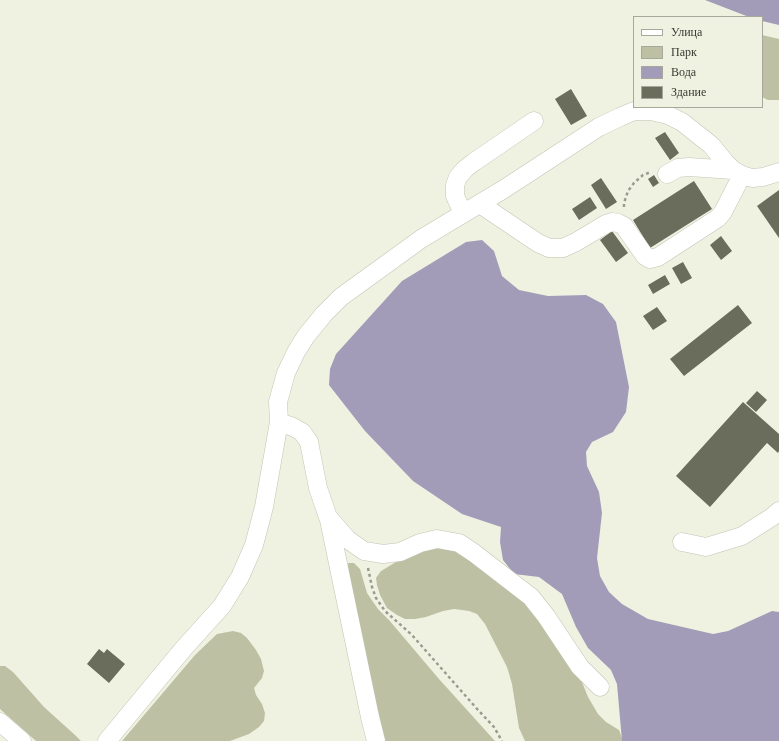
<!DOCTYPE html>
<html>
<head>
<meta charset="utf-8">
<style>
  body { margin:0 }
  #map { position:relative; width:779px; height:741px; overflow:hidden; background:#f0f2e1; font-family:"Crimson Pro",serif }
  canvas { display:block }
  .legend { position:absolute; left:633px; top:16px; width:130px; height:92px; box-sizing:border-box; background:#f0f2e1; border:1px solid #a7a89b; margin:0; padding:5px 7px; list-style:none; font-size:12px; color:#393a33 }
  .legend li { display:flex; align-items:center; gap:8px; height:20px }
  .legend b { width:20px; border:1px solid #a7a89b }
</style>
</head>
<body>
<div id="map">
<canvas width="779" height="741"></canvas>
<ul class="legend">
<li><b style="height:5px;background:#fff"></b>Улица</li>
<li><b style="height:11px;background:#bdc0a2"></b>Парк</li>
<li><b style="height:11px;background:#a29cb9"></b>Вода</li>
<li><b style="height:11px;background:#6a6c5c"></b>Здание</li>
</ul>
</div>
<script>
const ctx = document.querySelector('canvas').getContext('2d');
ctx.lineJoin = 'round';
function paint(path, color) { ctx.fillStyle = color; ctx.fill(path, 'evenodd'); }
const toPath = rows => new Path2D(rows.map(r => 'M' + r).join(''));
function stroke(path, color, width, dash) { ctx.strokeStyle = color; ctx.lineWidth = width; ctx.lineCap = dash ? 'butt' : 'round'; ctx.setLineDash(dash || []); ctx.stroke(path); }
const green = toPath([
  [762,35,779,39,779,100,768,100,762,97],
  [438,545,456,549,527,603,580,677,588,697,598,714,606,722,619,730,622,738,622,741,525,741,519,728,512,684,507,667,485,624,477,614,469,611,454,609,443,611,426,617,415,619,405,619,397,615,387,608,380,595,377,585,376,578,381,571,401,559],
  [349,563,354,563,360,569,367,593,378,609,389,620,439,679,495,741,384,741,345,566],
  [233,631,241,633,247,638,256,650,261,659,264,671,262,678,254,688,256,695,262,704,265,713,264,721,259,727,249,734,230,741,122,741,195,655,217,634],
  [0,666,5,666,13,672,44,707,75,735,81,741,36,741,0,709]
]);
const water = toPath([
  [705,0,779,0,779,25,762,21,762,17,749,17],
  [482,240,494,251,502,276,519,290,548,296,586,295,603,304,616,322,629,387,626,412,613,432,592,442,586,452,587,466,599,492,602,513,597,558,600,576,609,592,622,604,648,619,713,634,728,631,772,611,779,612,779,741,622,741,617,684,611,670,588,648,576,627,562,594,539,577,514,574,503,560,500,542,501,527,462,514,413,481,365,431,329,385,330,369,336,354,402,281,466,242]
]);
const building = toPath([
  [571,89,587,116,571,125,555,99],
  [665,132,679,153,670,160,655,138],
  [654,175,659,183,653,187,648,179],
  [601,178,617,202,606,209,591,185],
  [694,181,712,209,650,248,633,220],
  [779,190,779,238,757,206],
  [590,197,597,208,579,220,572,209],
  [612,231,628,253,616,262,600,240],
  [721,236,732,251,721,260,710,245],
  [683,262,692,278,681,284,672,268],
  [665,275,670,284,653,294,648,285],
  [738,305,752,323,684,376,670,359],
  [657,307,667,321,653,330,643,316],
  [757,391,767,400,756,412,746,403],
  [743,402,779,434,779,451,778,453,767,443,710,507,676,476],
  [99,649,104,653,107,649,125,664,109,683,87,664]
]);
const path = toPath([
  [624,207,624,203,628,191,634,183,643,175,651,172],
  [368,568,372,587,376,598,385,611,412,635,478,710,494,727,502,741]
]);
const minor = toPath([
  [667,174,678,168,689,167,733,170],
  [480,204,538,243,549,248,563,248,576,242,606,224,612,222,618,223,624,226,645,256,650,259,658,257,718,218,723,212,742,175],
  [463,213,455,196,455,185,458,177,465,169,474,162,534,121],
  [279,422,293,427,302,432,309,442,318,488,328,517,347,539,364,551,383,554,400,552,420,543,437,539,459,543,474,553,531,597,546,616,580,667,600,687],
  [329,520,370,717,376,741],
  [682,542,706,547,742,536,772,517,779,511],
  [0,722,22,741],
  [107,741,184,648,222,606,240,577,254,545,264,507,279,422,278,402,286,373,296,352,306,336,324,314,341,297,421,239,504,189,599,127,620,117,634,111,651,111,668,115,682,122,711,145,725,162,733,170,742,175,752,178,763,177,779,172]
]);
paint(green, '#bdc0a2');
paint(water, '#a29cb9');
paint(building, '#6a6c5c');
stroke(minor, '#c2c4b3', 19);
stroke(path, '#9a9b8f', 2.5, [3, 3]);
stroke(minor, '#fff', 18);
</script>
</body>
</html>
